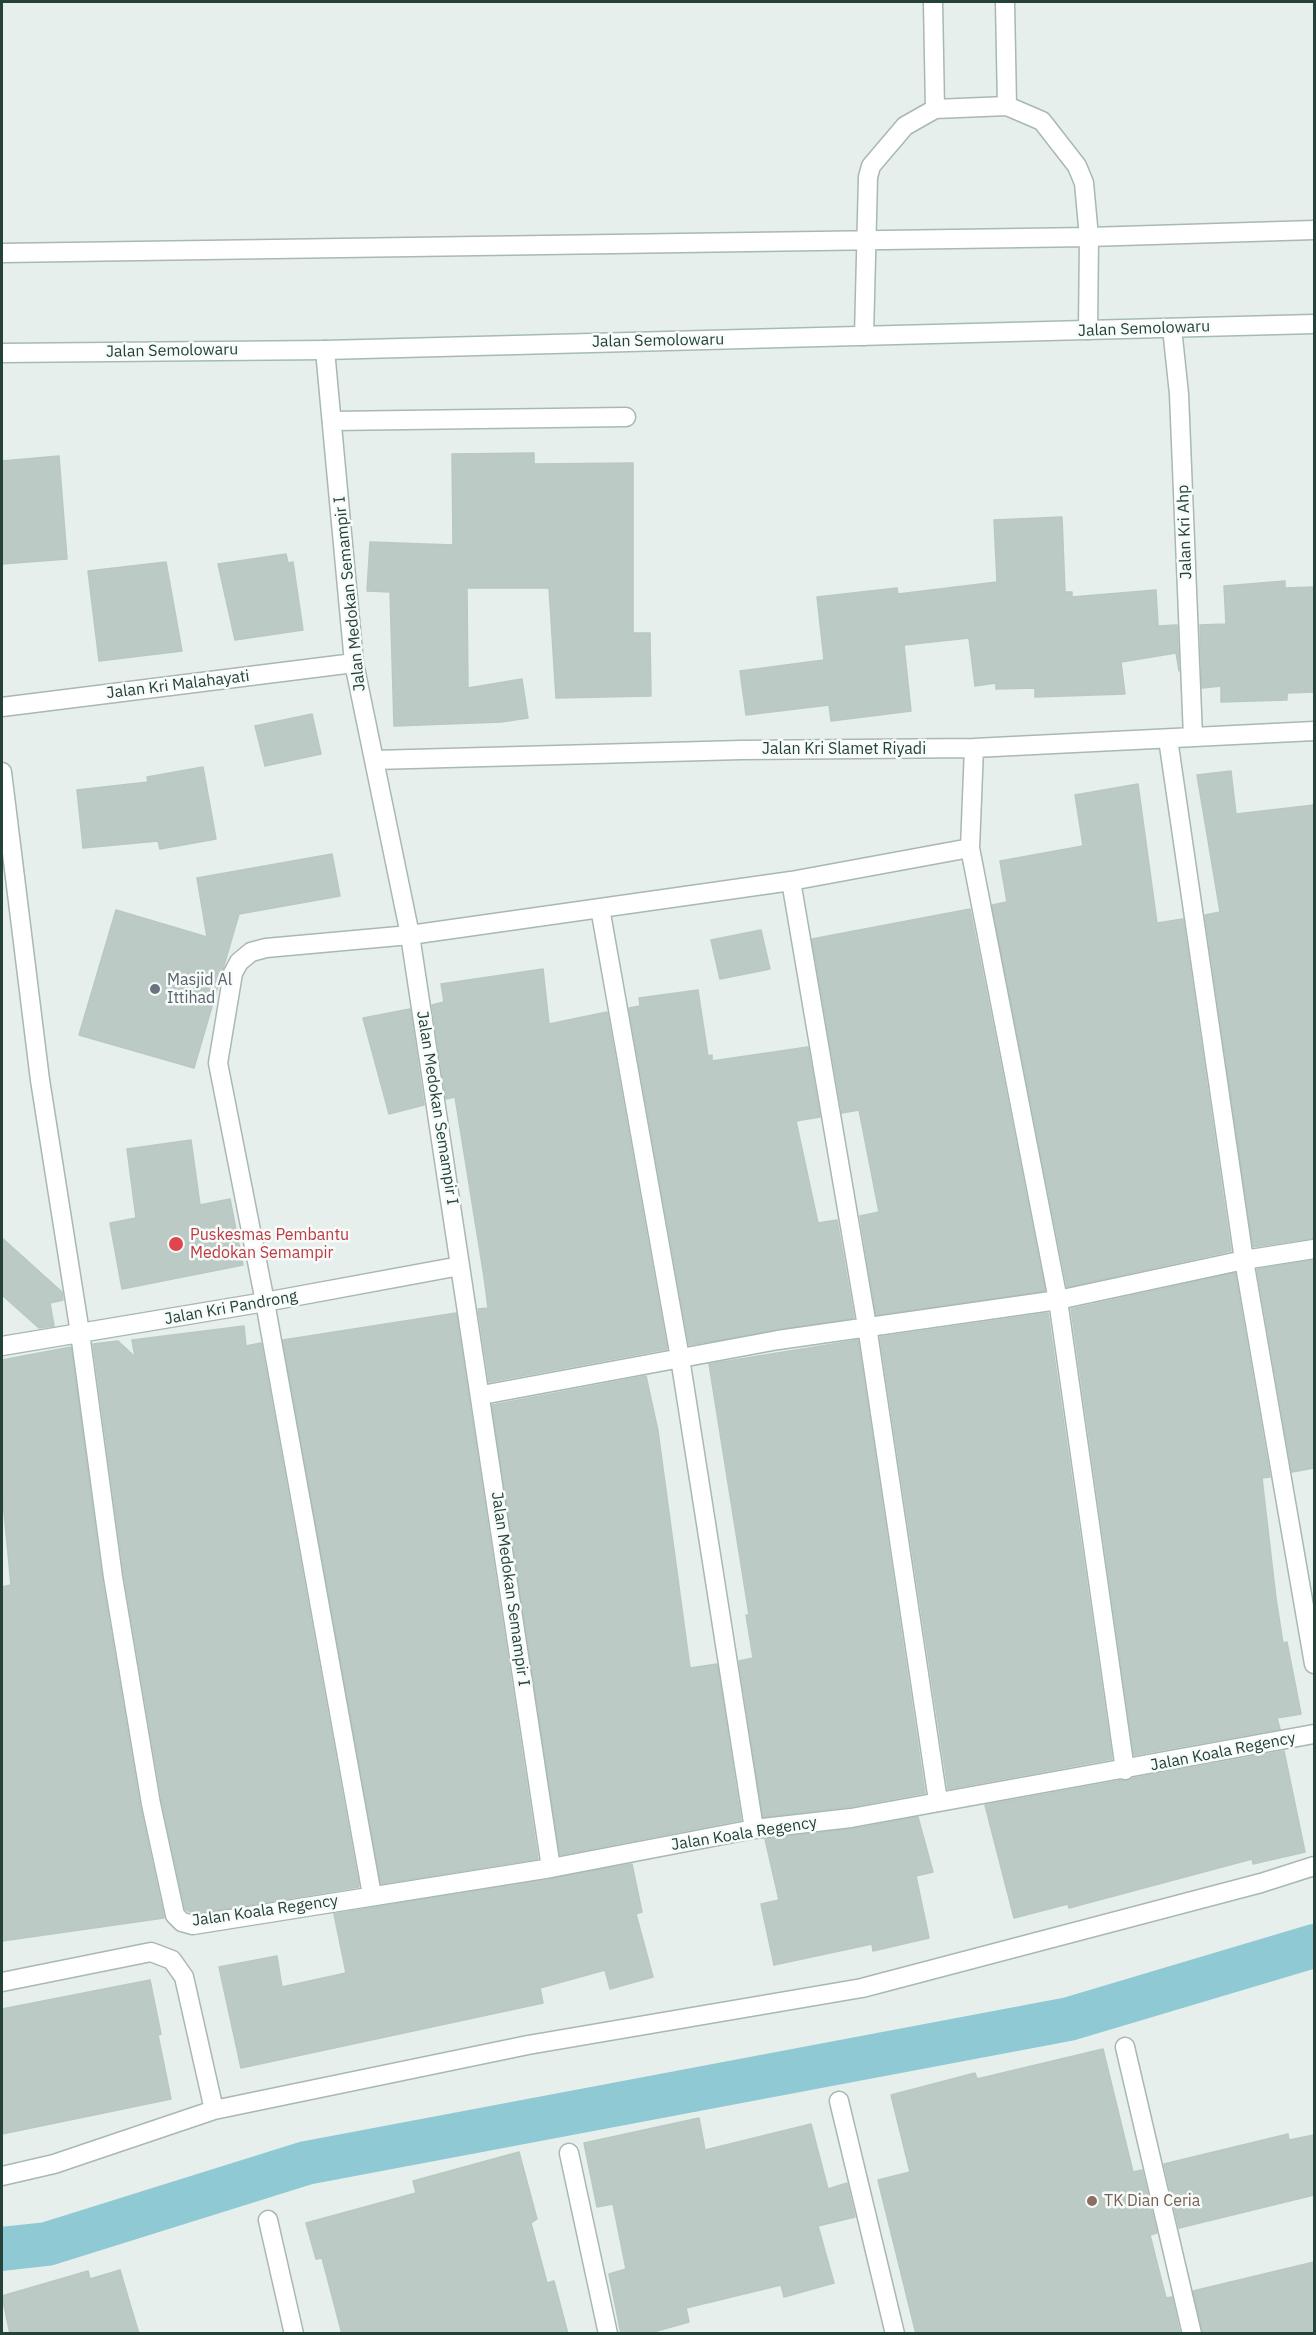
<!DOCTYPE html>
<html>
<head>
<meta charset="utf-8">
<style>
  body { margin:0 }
  #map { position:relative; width:1316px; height:2335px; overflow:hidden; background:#e6efeb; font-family:"IBM Plex Sans",sans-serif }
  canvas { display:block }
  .frame { position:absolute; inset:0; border:3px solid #24423a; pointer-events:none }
</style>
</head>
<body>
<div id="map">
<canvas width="1316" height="2335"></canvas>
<div class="frame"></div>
</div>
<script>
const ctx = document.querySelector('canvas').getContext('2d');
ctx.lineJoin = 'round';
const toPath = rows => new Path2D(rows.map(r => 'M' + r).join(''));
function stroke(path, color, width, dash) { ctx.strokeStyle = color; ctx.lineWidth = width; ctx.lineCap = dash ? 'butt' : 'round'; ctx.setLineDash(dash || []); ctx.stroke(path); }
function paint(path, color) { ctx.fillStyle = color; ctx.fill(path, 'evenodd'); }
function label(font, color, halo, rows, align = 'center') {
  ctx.font = font + ' "IBM Plex Sans",sans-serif'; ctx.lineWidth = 5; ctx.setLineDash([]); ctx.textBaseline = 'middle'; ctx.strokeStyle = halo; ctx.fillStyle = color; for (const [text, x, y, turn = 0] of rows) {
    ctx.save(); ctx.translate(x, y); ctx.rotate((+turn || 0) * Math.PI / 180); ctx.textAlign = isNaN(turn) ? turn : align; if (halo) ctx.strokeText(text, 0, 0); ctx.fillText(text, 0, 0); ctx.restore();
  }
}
const canal = toPath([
  [2,2249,47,2244,306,2163,1069,2019,1314,1946]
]);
const building = toPath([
  [534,453,534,464,633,463,633,633,650,633,651,696,556,698,549,588,467,588,468,688,522,679,528,718,501,722,394,726,390,592,367,591,370,542,453,545,452,454,534,453],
  [59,456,67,559,2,564,2,461,59,456],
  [1062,517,1065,592,1072,592,1072,597,1156,590,1158,626,1177,625,1179,671,1176,653,1121,662,1125,694,1035,697,1035,688,996,689,996,683,975,686,969,638,904,645,911,711,831,721,829,705,746,715,740,671,824,660,817,597,897,588,898,594,997,582,994,520,1062,517],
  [286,554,288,563,293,562,303,630,235,640,218,564,286,554],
  [166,562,182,651,99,661,88,571,166,562],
  [1285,581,1285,588,1314,587,1314,692,1287,693,1287,700,1221,702,1221,686,1202,688,1200,625,1226,624,1224,586,1285,581],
  [312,714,321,754,265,766,255,726,312,714],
  [203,767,216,839,160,849,158,841,83,848,77,790,148,782,147,777,203,767],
  [1231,771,1236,814,1314,805,1314,1238,1253,1247,1205,915,1220,912,1197,775,1231,771],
  [1138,784,1157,923,1183,919,1231,1251,1067,1287,992,905,1007,902,1000,861,1083,846,1075,795,1138,784],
  [332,854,340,896,239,914,194,1068,79,1035,116,910,207,937,197,878,332,854],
  [970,909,1045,1291,876,1315,860,1216,879,1212,859,1110,842,1113,812,939,970,909],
  [761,930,770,969,720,979,711,940,761,930],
  [543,969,549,1024,607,1012,667,1349,489,1382,478,1309,488,1308,484,1277,455,1097,446,1099,432,1005,444,1002,441,984,543,969],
  [698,990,708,1056,712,1055,712,1061,808,1047,820,1117,796,1121,818,1223,837,1220,854,1318,689,1345,629,1008,640,1006,639,998,698,990],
  [410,1009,424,1105,389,1114,363,1018,410,1009],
  [191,1140,200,1205,230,1199,243,1265,122,1289,110,1223,136,1218,127,1149,191,1140],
  [2,1238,62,1292,63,1300,50,1303,54,1326,39,1328,2,1295,2,1238],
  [1314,1260,1314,1468,1292,1472,1257,1269,1314,1260],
  [1235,1273,1270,1477,1262,1478,1276,1598,1283,1643,1287,1642,1301,1714,1277,1718,1280,1729,1134,1755,1071,1309,1235,1273],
  [456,1313,538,1859,381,1884,283,1340,456,1313],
  [1048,1313,1112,1759,948,1789,880,1337,1048,1313],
  [244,1326,246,1346,261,1343,359,1887,194,1914,185,1909,162,1802,124,1575,93,1344,118,1341,135,1357,132,1340,244,1326],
  [858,1340,925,1793,849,1807,763,1817,739,1661,753,1658,746,1615,749,1615,709,1364,858,1340],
  [71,1347,102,1579,140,1806,164,1918,2,1941,2,1587,11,1585,2,1492,2,1360,71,1347],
  [646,1376,658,1431,690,1668,717,1664,741,1820,560,1855,492,1405,646,1376],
  [1284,1751,1305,1852,1253,1864,1252,1859,1069,1908,1068,1904,1014,1918,985,1805,1284,1751],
  [918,1817,933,1872,916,1876,929,1938,873,1951,872,1944,774,1965,761,1904,779,1900,765,1839,852,1829,918,1817],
  [632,1864,642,1912,636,1914,653,1977,610,1989,605,1970,540,1988,543,2003,241,2068,219,1967,277,1956,282,1987,346,1973,334,1914,632,1864],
  [150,1980,161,2034,158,2035,171,2099,2,2134,2,2009,150,1980],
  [1103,2049,1133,2172,1142,2170,1157,2233,1150,2235,1166,2298,1172,2297,1180,2334,916,2334,878,2180,910,2172,891,2095,975,2073,977,2079,1103,2049],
  [699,2118,705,2150,811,2124,828,2189,847,2183,855,2217,818,2226,834,2283,784,2297,781,2285,686,2308,689,2322,646,2334,621,2334,609,2274,626,2269,613,2204,597,2207,584,2143,699,2118],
  [1288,2134,1289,2140,1314,2135,1314,2195,1179,2228,1164,2164,1288,2134],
  [519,2152,537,2219,531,2223,547,2283,554,2281,568,2334,342,2334,322,2258,316,2259,306,2223,416,2193,413,2181,519,2152],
  [1314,2262,1314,2334,1203,2334,1193,2291,1314,2262],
  [120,2270,139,2334,10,2334,2,2296,88,2271,90,2279,120,2270]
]);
const service = toPath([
  [265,1302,218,1063,233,973,239,962,251,952,266,948,410,935]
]);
const minor = toPath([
  [933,2,935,109],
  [1005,2,1007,106],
  [2,253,1089,237,1314,230],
  [1172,328,1179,394,1193,737],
  [864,336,868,177,871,166,905,126,935,109,1007,106,1042,121,1077,166,1084,183,1089,237,1088,330],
  [325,350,354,663,410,935,551,1868],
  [332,421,626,417],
  [2,707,354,663],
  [1168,739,1244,1260,1314,1664],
  [374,760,741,750,974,748,1314,731],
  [2,772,40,1080,80,1333,113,1577,151,1804,175,1915,182,1922,193,1925,551,1868,754,1829,851,1818,1314,1734],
  [970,848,1058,1300,1125,1770],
  [791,881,867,1326,938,1801],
  [600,908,680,1358,754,1829],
  [410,935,791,881,970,848,974,748],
  [265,1302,372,1895],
  [2,1346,265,1302,460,1266],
  [482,1395,778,1340,1058,1300,1244,1260,1314,1249],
  [2,1982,151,1952,172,1960,184,1977,214,2110],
  [1125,2047,1192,2334],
  [839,2101,895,2334],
  [569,2153,608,2334],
  [2,2176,54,2164,214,2110,528,2045,862,1988,1261,1883,1314,1866],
  [268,2220,294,2334]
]);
const secondary = toPath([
  [2,353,325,350,1314,324]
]);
const markers = [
  [155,989,6,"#6b7280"],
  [176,1244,8,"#e0444e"],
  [1092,2201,6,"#8d6e63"]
];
const streetNames = [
  ["Jalan Semolowaru",1144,329,-2],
  ["Jalan Semolowaru",658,341,-1],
  ["Jalan Semolowaru",172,351,-1],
  ["Jalan Kri Ahp",1185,532,-92],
  ["Jalan Medokan Semampir I",350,594,-96],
  ["Jalan Kri Malahayati",178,685,-7],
  ["Jalan Kri Slamet Riyadi",844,749],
  ["Jalan Medokan Semampir I",437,1108,81],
  ["Jalan Kri Pandrong",231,1308,-10],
  ["Jalan Medokan Semampir I",510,1589,82],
  ["Jalan Koala Regency",1223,1752,-11],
  ["Jalan Koala Regency",744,1834,-9],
  ["Jalan Koala Regency",265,1911,-8]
];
const worshipNames = [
  ["Masjid Al",167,980],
  ["Ittihad",167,998]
];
const healthNames = [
  ["Puskesmas Pembantu",190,1235],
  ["Medokan Semampir",190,1253]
];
const educationNames = [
  ["TK Dian Ceria",1104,2201]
];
stroke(canal, '#8ec9d4', 44);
paint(building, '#bbcac4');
stroke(building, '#b8c9c2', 1.5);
stroke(service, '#a8b8b2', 21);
stroke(minor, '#a8b8b2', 21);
stroke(secondary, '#a4bbb3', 21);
stroke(service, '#fff', 18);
stroke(minor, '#fff', 18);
stroke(secondary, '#fff', 18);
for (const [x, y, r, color] of markers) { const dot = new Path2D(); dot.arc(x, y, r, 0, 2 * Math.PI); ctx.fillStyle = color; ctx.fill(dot); stroke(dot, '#f7fbf9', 2); }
label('16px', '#24423a', '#f7fbf9', streetNames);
label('16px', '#5b616d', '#f7fbf9', worshipNames, 'left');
label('16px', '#be3a42', '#f7fbf9', healthNames, 'left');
label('16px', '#785e54', '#f7fbf9', educationNames, 'left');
</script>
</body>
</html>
